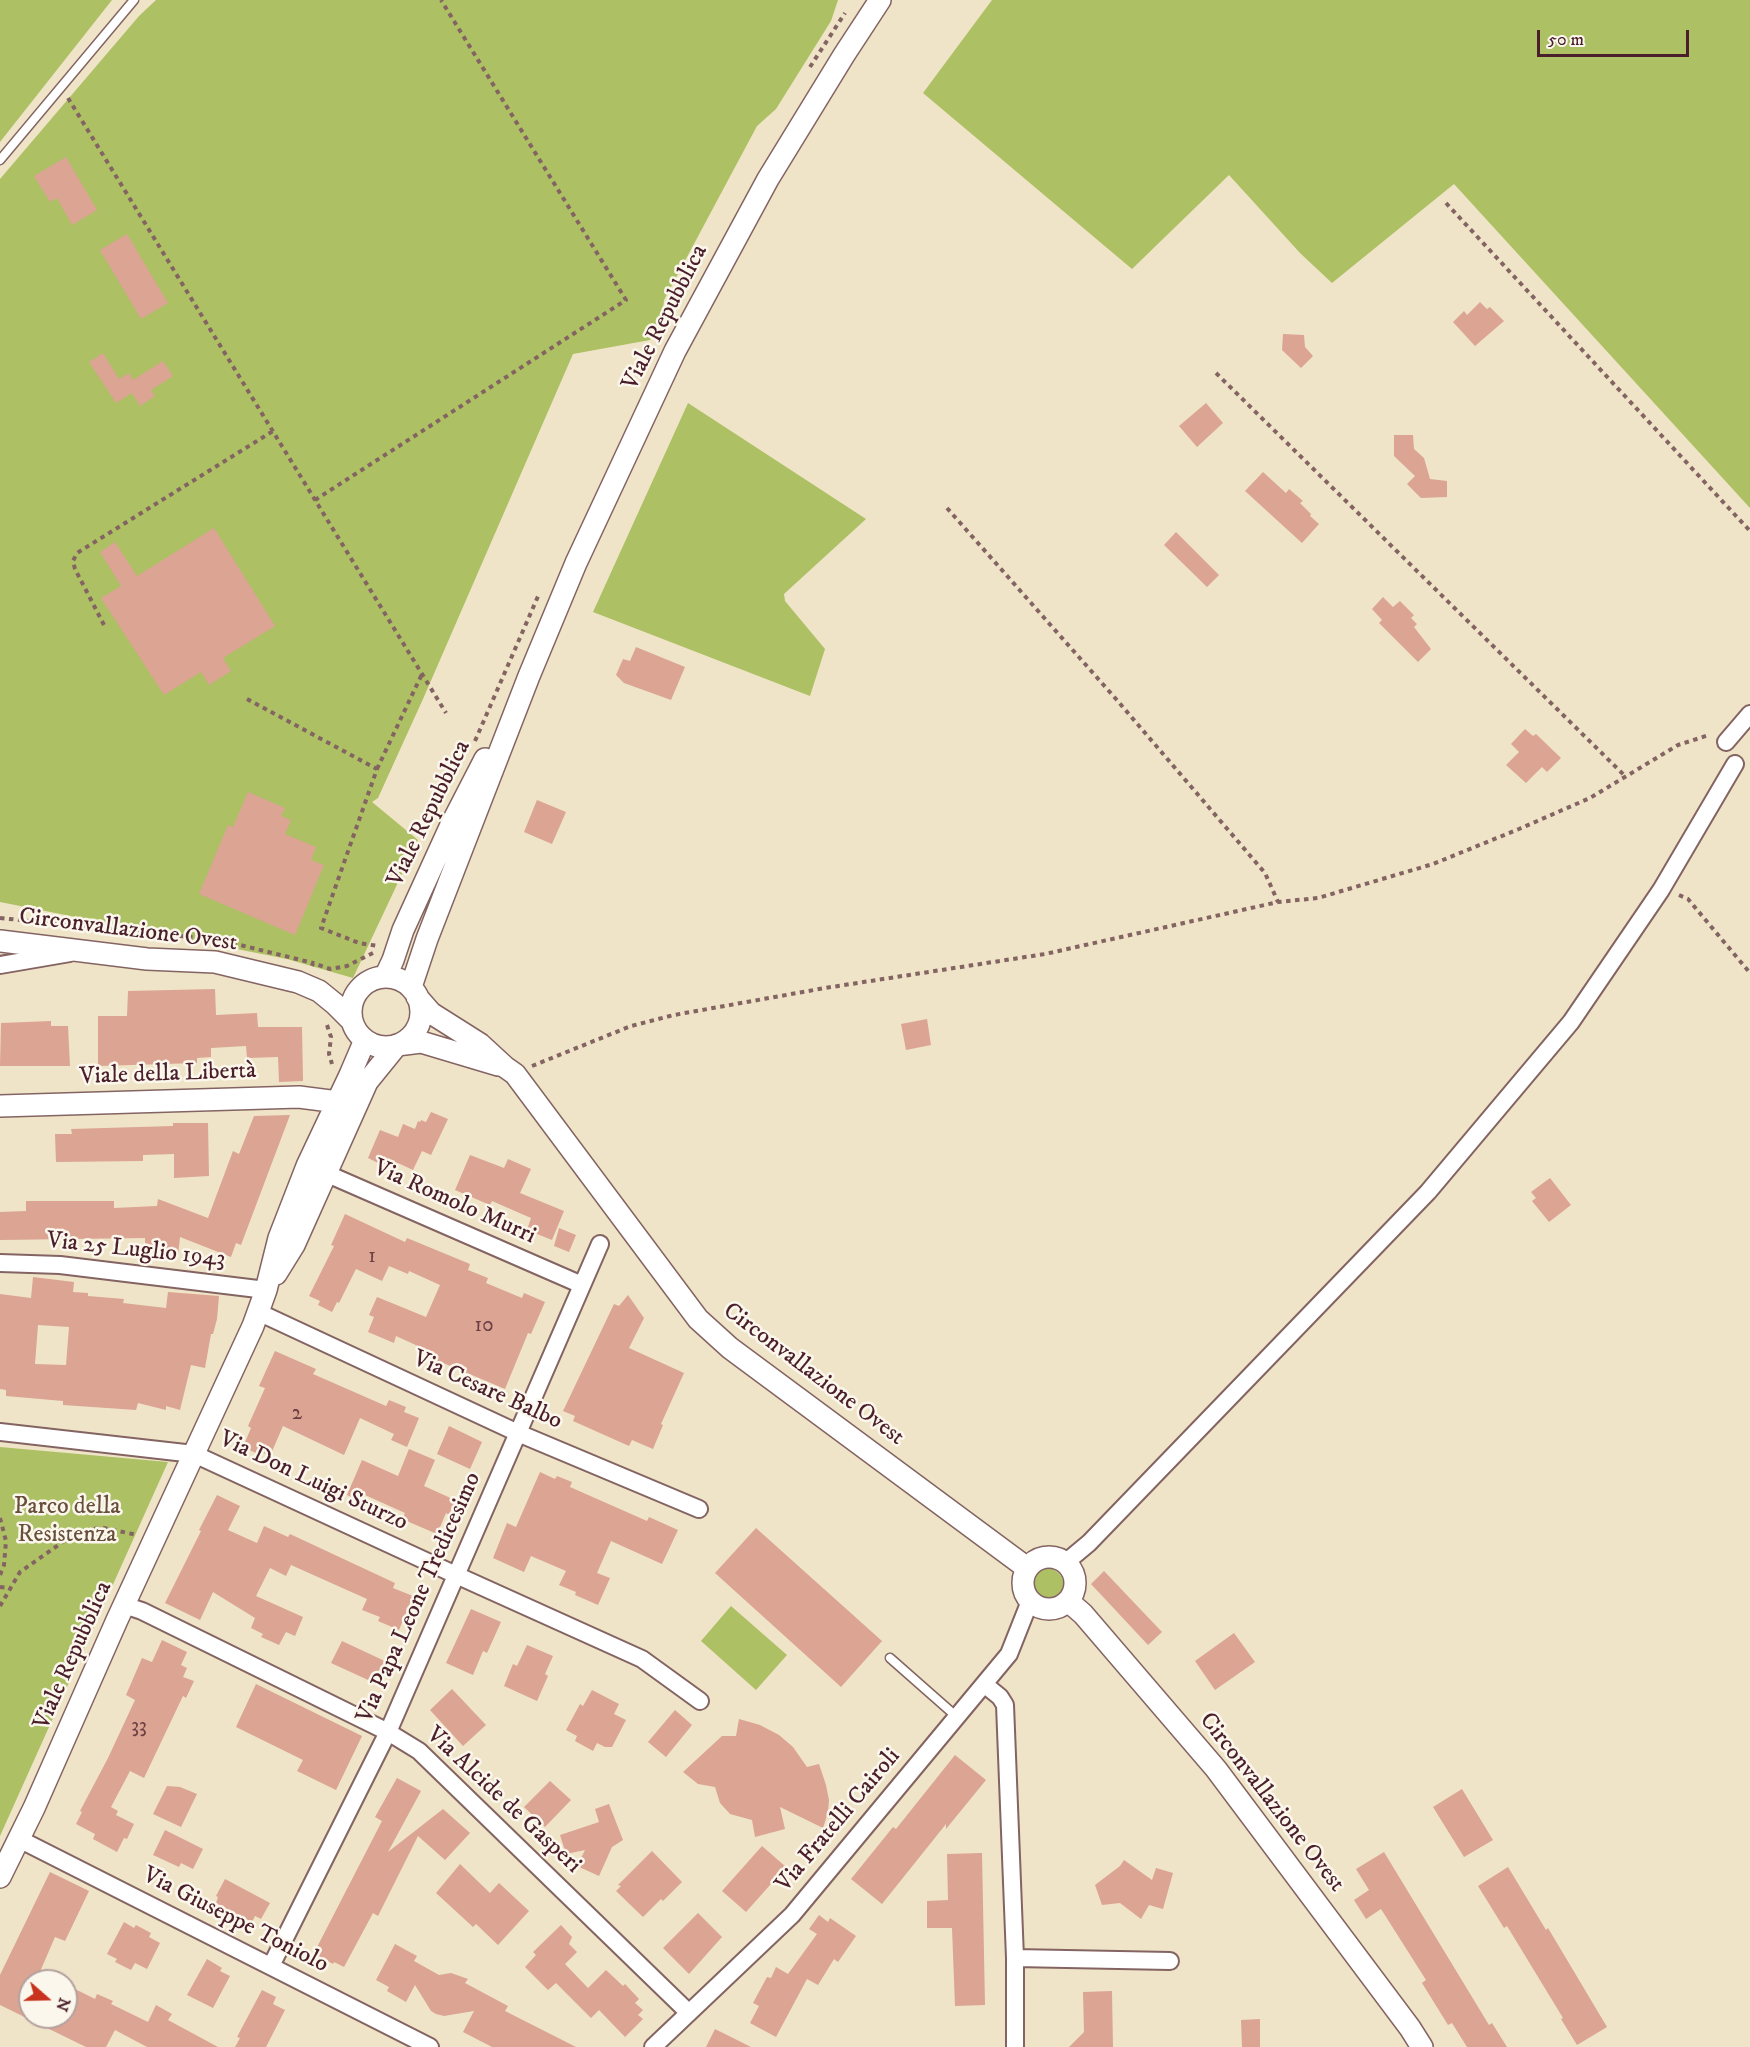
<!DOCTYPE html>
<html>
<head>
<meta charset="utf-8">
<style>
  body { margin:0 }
  #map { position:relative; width:1750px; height:2047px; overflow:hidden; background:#efe4c7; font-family:"IM FELL DW Pica",serif }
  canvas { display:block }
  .north { position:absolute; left:18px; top:1969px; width:60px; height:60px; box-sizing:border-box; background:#fbf7ec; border:2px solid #b4a19f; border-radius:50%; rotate:110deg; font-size:16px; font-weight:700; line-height:24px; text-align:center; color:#4a1f2b }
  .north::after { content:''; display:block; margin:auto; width:21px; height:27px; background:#c8321e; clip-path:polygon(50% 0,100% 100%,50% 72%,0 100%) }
  .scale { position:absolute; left:1537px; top:30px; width:152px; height:27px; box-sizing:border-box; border:3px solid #4a1f2b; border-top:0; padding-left:8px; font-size:18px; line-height:21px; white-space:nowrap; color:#4a1f2b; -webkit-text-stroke:4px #fbf7ec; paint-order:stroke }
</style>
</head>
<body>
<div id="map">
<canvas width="1750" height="2047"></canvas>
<div class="north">N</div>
<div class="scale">50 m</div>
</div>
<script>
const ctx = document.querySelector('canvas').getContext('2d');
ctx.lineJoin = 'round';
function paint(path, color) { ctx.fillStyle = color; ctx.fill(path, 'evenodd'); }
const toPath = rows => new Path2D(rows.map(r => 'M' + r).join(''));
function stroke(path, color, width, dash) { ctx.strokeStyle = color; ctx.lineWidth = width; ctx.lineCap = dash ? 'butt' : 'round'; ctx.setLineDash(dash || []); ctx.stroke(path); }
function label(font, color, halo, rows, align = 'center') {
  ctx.font = font + ' "IM FELL DW Pica",serif'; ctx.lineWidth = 5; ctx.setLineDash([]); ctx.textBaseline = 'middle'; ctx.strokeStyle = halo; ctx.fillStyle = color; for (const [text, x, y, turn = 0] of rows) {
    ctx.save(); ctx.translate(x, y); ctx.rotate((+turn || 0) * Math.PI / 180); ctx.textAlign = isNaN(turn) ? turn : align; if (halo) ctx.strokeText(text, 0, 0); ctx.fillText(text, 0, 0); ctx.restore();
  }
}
const green = toPath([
  [0,0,112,0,0,142],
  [156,0,838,0,831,21,776,109,757,126,664,300,662,318,650,340,573,354,423,699,378,798,372,802,418,840,353,978,287,959,0,902,0,179,139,16],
  [992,0,1750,0,1750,508,1454,184,1332,283,1300,253,1229,175,1132,269,923,93],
  [688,403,866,519,784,594,785,601,825,649,810,696,593,612],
  [0,1447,168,1462,0,1836],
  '1028 1586a18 18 0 1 1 36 0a18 18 0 1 1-36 0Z',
  [731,1606,787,1655,756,1690,701,1641]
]);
const building = toPath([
  [66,157,97,210,72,225,57,198,50,202,34,176],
  [127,234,168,303,141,319,100,250],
  [1480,302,1487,309,1490,307,1504,321,1475,346,1453,322,1464,311,1467,315],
  [1283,334,1304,335,1305,347,1313,356,1301,368,1282,350],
  [103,353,119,379,129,373,133,380,163,361,173,376,151,390,155,396,140,406,132,393,116,403,89,362],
  [1206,403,1223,423,1197,447,1179,426],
  [1394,435,1413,435,1414,449,1424,458,1430,479,1447,481,1447,497,1421,498,1407,484,1415,476,1394,456],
  [1263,472,1286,493,1289,489,1303,501,1300,503,1311,514,1310,516,1319,524,1302,543,1245,491],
  [214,528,275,626,223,658,231,671,209,685,201,672,164,695,101,598,121,586,100,552,115,542,137,576],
  [1176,532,1219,575,1207,587,1164,545],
  [1383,597,1393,607,1400,601,1414,615,1411,618,1417,624,1414,627,1431,649,1418,662,1379,623,1382,620,1372,609],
  [636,647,685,667,671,700,624,683,616,675,623,659,630,661],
  [1525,729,1533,736,1536,734,1561,758,1547,772,1542,767,1526,783,1506,765,1519,752,1511,744],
  [248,792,285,808,281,816,291,820,285,834,316,847,311,860,324,865,295,935,199,894,228,825,233,827],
  [537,800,566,812,552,844,524,832],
  [215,989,216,1015,257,1013,258,1027,302,1027,303,1081,279,1082,278,1057,247,1058,246,1046,211,1048,211,1057,197,1058,197,1063,98,1066,98,1016,127,1016,128,991],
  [927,1019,931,1045,906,1050,901,1024],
  [51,1021,51,1026,68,1026,70,1066,0,1066,1,1023],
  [431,1112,448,1119,431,1155,422,1151,413,1170,398,1163,394,1168,388,1166,388,1168,368,1158,380,1130,398,1137,403,1124,415,1129,418,1121,420,1122,421,1120,426,1122],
  [290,1115,241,1245,236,1243,231,1257,180,1237,178,1256,145,1253,145,1238,0,1240,0,1212,26,1211,26,1201,114,1201,114,1208,157,1206,158,1199,208,1218,233,1151,239,1154,254,1116],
  [173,1123,208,1123,209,1176,174,1178,174,1154,143,1155,143,1161,56,1162,55,1134,72,1134,71,1129,173,1126],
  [470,1155,504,1168,508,1159,531,1169,520,1193,564,1211,552,1240,527,1230,531,1218,492,1201,490,1205,455,1190],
  [1550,1178,1571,1205,1549,1222,1532,1201,1536,1198,1531,1192],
  [345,1214,405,1242,407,1238,470,1264,468,1270,488,1278,486,1283,522,1298,524,1293,545,1302,531,1334,528,1333,505,1389,429,1357,431,1352,396,1336,394,1343,368,1332,374,1317,369,1315,377,1297,426,1317,440,1285,409,1271,408,1274,389,1266,382,1281,356,1269,339,1303,337,1302,332,1312,318,1305,320,1301,309,1296,334,1246,331,1245],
  [559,1228,576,1235,569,1252,554,1246],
  [33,1277,74,1282,73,1292,88,1293,88,1296,124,1299,123,1303,166,1308,168,1292,219,1296,217,1319,213,1334,211,1334,205,1368,191,1365,180,1410,166,1406,166,1410,138,1403,136,1410,63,1405,63,1401,6,1396,6,1390,0,1389,0,1294,31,1298],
  [38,1325,69,1327,66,1365,35,1364],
  [628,1295,644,1318,629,1348,684,1373,661,1424,663,1425,653,1449,632,1440,629,1446,573,1421,575,1416,563,1411,614,1304,619,1306],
  [275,1351,316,1369,313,1374,386,1406,389,1400,406,1407,404,1412,419,1418,407,1447,391,1440,394,1434,360,1418,344,1455,283,1426,270,1456,259,1451,258,1454,243,1447,251,1428,248,1426,265,1388,259,1386],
  [449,1426,482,1442,470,1469,437,1454],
  [409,1449,435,1460,424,1486,455,1500,449,1515,446,1513,437,1534,402,1519,405,1513,365,1495,362,1502,347,1495,362,1460,398,1476],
  [540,1472,555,1479,557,1476,572,1482,570,1487,647,1521,649,1517,678,1530,662,1564,611,1541,597,1573,610,1578,598,1605,575,1595,576,1592,559,1585,566,1571,531,1556,524,1572,493,1558,507,1523,516,1527],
  [217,1495,240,1506,228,1530,257,1543,264,1526,288,1537,290,1534,395,1583,393,1588,413,1596,399,1630,378,1621,380,1617,362,1610,367,1599,291,1565,286,1576,270,1568,256,1596,303,1617,295,1636,286,1632,279,1645,261,1637,263,1634,251,1628,255,1618,213,1592,200,1620,165,1603,201,1531,199,1530],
  [756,1528,882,1641,841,1687,715,1573],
  [1104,1571,1162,1632,1148,1645,1091,1584],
  [471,1609,501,1622,487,1653,483,1651,473,1675,446,1663],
  [1234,1633,1255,1662,1215,1690,1195,1661],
  [162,1640,187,1652,181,1665,187,1668,183,1677,194,1681,186,1698,183,1696,144,1778,130,1771,111,1807,118,1811,116,1815,134,1824,127,1839,124,1838,117,1852,93,1839,95,1834,76,1824,82,1812,80,1811,108,1758,135,1700,126,1695,142,1658,152,1662],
  [342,1641,389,1663,379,1685,331,1663],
  [527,1645,553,1656,545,1674,548,1676,537,1701,504,1686,513,1664,517,1666],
  [256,1684,362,1736,336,1790,297,1771,303,1760,236,1727],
  [452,1689,486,1725,463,1746,430,1710],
  [592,1690,619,1704,614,1714,626,1720,612,1747,605,1747,597,1743,593,1751,575,1741,577,1736,566,1730,580,1704,583,1706],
  [675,1710,692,1725,666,1757,648,1742],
  [739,1719,760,1725,779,1735,793,1747,807,1767,819,1764,826,1785,829,1800,828,1812,823,1828,780,1807,785,1829,755,1837,752,1820,730,1814,720,1803,715,1787,698,1784,683,1772,722,1736,736,1736],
  [955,1755,986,1780,946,1829,946,1824,882,1904,851,1879,893,1827,896,1829],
  [397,1778,421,1791,388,1852,443,1809,470,1833,445,1860,418,1836,378,1916,373,1913,344,1967,334,1962,333,1964,314,1953,382,1821,375,1817],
  [550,1781,571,1800,545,1827,524,1807],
  [167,1786,180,1787,197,1794,181,1827,153,1814],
  [1462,1789,1493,1840,1464,1857,1433,1807],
  [609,1804,623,1840,612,1847,599,1876,577,1866,585,1850,566,1854,560,1835,599,1822,595,1809],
  [165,1830,203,1849,193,1869,181,1863,179,1867,153,1855],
  [762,1846,786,1867,746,1912,722,1891],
  [652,1851,682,1882,663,1901,661,1899,643,1917,616,1891,621,1886,618,1885],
  [1384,1852,1489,2025,1492,2023,1507,2047,1467,2047,1452,2023,1448,2025,1422,1983,1426,1980,1381,1909,1366,1919,1354,1900,1369,1890,1356,1869],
  [982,1853,985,2005,955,2006,952,1928,927,1928,927,1901,948,1900,947,1854],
  [1124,1860,1152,1880,1156,1868,1173,1873,1163,1909,1149,1905,1141,1919,1120,1903,1102,1905,1095,1885,1120,1866],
  [460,1864,490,1893,499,1883,529,1911,498,1945,476,1924,473,1927,436,1893],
  [1508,1867,1546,1930,1548,1928,1607,2027,1577,2045,1561,2019,1563,2018,1507,1926,1504,1928,1478,1886],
  [50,1872,89,1891,65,1941,55,1937,36,1981,30,1981,30,2017,66,2017,66,2007,75,1989,95,1999,97,1994,113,2001,111,2004,148,2022,156,2005,172,2014,168,2020,218,2047,147,2047,115,2030,106,2047,86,2047,0,2005,0,1975],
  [225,1879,270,1903,261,1919,255,1916,252,1922,216,1903,218,1897,216,1896],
  [698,1913,722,1937,689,1974,663,1948],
  [819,1915,828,1922,830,1918,856,1936,838,1962,834,1959,818,1985,807,1979,776,2037,750,2023,759,2006,753,2003,767,1977,771,1978,776,1967,788,1974,817,1934,809,1929],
  [124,1922,134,1928,136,1925,151,1933,149,1937,160,1943,147,1969,135,1963,131,1970,115,1962,117,1959,107,1954],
  [561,1925,572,1937,569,1944,577,1952,565,1964,588,1988,606,1970,623,1986,625,1984,639,1999,635,2003,643,2010,638,2015,643,2019,625,2037,599,2010,591,2018,556,1983,548,1990,525,1967,536,1955,533,1952],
  [395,1944,417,1956,414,1961,439,1975,451,1973,468,1979,465,1983,508,2006,505,2011,576,2047,492,2047,463,2032,474,2011,444,2016,436,2014,431,2011,415,1985,406,2002,387,1991,389,1987,376,1980],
  [207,1959,222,1968,220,1971,230,1976,213,2008,187,1995],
  [262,1990,276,1997,273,2004,285,2010,266,2047,235,2047,240,2038,237,2037],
  [1112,1991,1113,2047,1069,2047,1084,2032,1083,1992],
  [1260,2019,1260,2047,1242,2047,1241,2020],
  [715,2029,751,2047,706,2047]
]);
const path = toPath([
  [810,67,845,13],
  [68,98,446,713],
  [1446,203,1750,531],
  [1216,373,1625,776],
  [315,500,626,300,441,0],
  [947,508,1116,699,1265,873,1278,902],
  [104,625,75,569,73,561,77,553,273,431],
  [247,699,377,769,321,928,359,943,378,946],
  [475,741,539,594],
  [377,769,422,674],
  [1679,895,1688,899,1750,973],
  [0,918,220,940,313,963],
  [312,966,313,963,330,969,347,966,373,953],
  [327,1025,331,1037,329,1054,332,1064],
  [532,1066,631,1026,674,1015,825,988,1045,954,1278,902,1318,898,1433,864,1519,829,1590,798,1678,745,1709,735],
  [0,1518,6,1541,4,1565,0,1575],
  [0,1587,10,1588],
  [0,1606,20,1572,67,1539,100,1527,137,1535]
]);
const service = toPath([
  [0,160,134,0],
  [890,1658,957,1717]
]);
const minor = toPath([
  [1726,742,1750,714],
  [0,965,70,953],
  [316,1169,582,1285],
  [0,1263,60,1265,266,1290],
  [258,1312,518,1433,699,1509],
  [0,1432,194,1454,456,1575,642,1659,700,1701],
  [1065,1563,1089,1543,1428,1192,1571,1022,1661,890,1735,764],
  [124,1605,142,1611,388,1732,419,1751,689,2013],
  [984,1684,1000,1697,1005,1705,1015,1958,1015,2047],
  [19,1839,430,2047],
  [1015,1958,1170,1961],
  [271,1966,388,1732,600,1244],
  [653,2047,792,1915,1009,1654,1030,1601]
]);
const tertiary = toPath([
  [0,941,147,959,215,962,298,982,319,991,335,1004,352,1021],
  [385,977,393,960,403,930,451,825,485,759],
  '351 1012a35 35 0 1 1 70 0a35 35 0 1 1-70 0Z',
  [411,987,427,939,529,676,576,563,675,351,768,179,844,55,880,0],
  [417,997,431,1013,480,1044,505,1067,515,1074,698,1319,730,1348,1027,1568],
  [397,1045,421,1042,498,1065],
  [0,1106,299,1097,338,1102],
  [276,1274,294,1245,367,1082,397,1045],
  '1023 1583a26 26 0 1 1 52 0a26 26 0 1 1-52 0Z',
  [1068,1601,1083,1614,1216,1769,1410,2028,1422,2047],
  [0,1877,34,1808,117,1620,253,1326,266,1290,279,1238,307,1166,350,1075,365,1040]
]);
const numberNames = [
  ["1",372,1258],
  ["10",484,1327],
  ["2",297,1415],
  ["33",139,1728]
];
const streetNames = [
  ["Viale Repubblica",666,318,-63],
  ["Viale Repubblica",430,814,-64],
  ["Circonvallazione Ovest",128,931,7],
  ["Viale della Libertà",168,1075,-2],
  ["Via Romolo Murri",454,1203,24],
  ["Via 25 Luglio 1943",136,1251,6],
  ["Circonvallazione Ovest",813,1375,37],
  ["Via Cesare Balbo",487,1391,24],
  ["Via Don Luigi Sturzo",313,1482,25],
  ["Via Papa Leone Tredicesimo",420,1598,-66],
  ["Viale Repubblica",74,1656,-66],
  ["Via Alcide de Gasperi",503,1801,43],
  ["Circonvallazione Ovest",1271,1803,52],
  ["Via Fratelli Cairoli",839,1821,-50],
  ["Via Giuseppe Toniolo",235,1921,27]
];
const parkNames = [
  ["Parco della",67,1508],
  ["Resistenza",67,1536]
];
paint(green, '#adc064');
paint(building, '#dba493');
stroke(service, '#846462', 11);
stroke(minor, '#846462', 20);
stroke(tertiary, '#846462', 24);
stroke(path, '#846462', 4, [4.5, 4.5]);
stroke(service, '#fff', 8);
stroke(minor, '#fff', 16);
stroke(tertiary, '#fff', 21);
label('21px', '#6e4045', null, numberNames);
label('24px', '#4a1f2b', '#fbf7ec', streetNames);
label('24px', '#684f3c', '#fbf7ec', parkNames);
</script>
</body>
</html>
